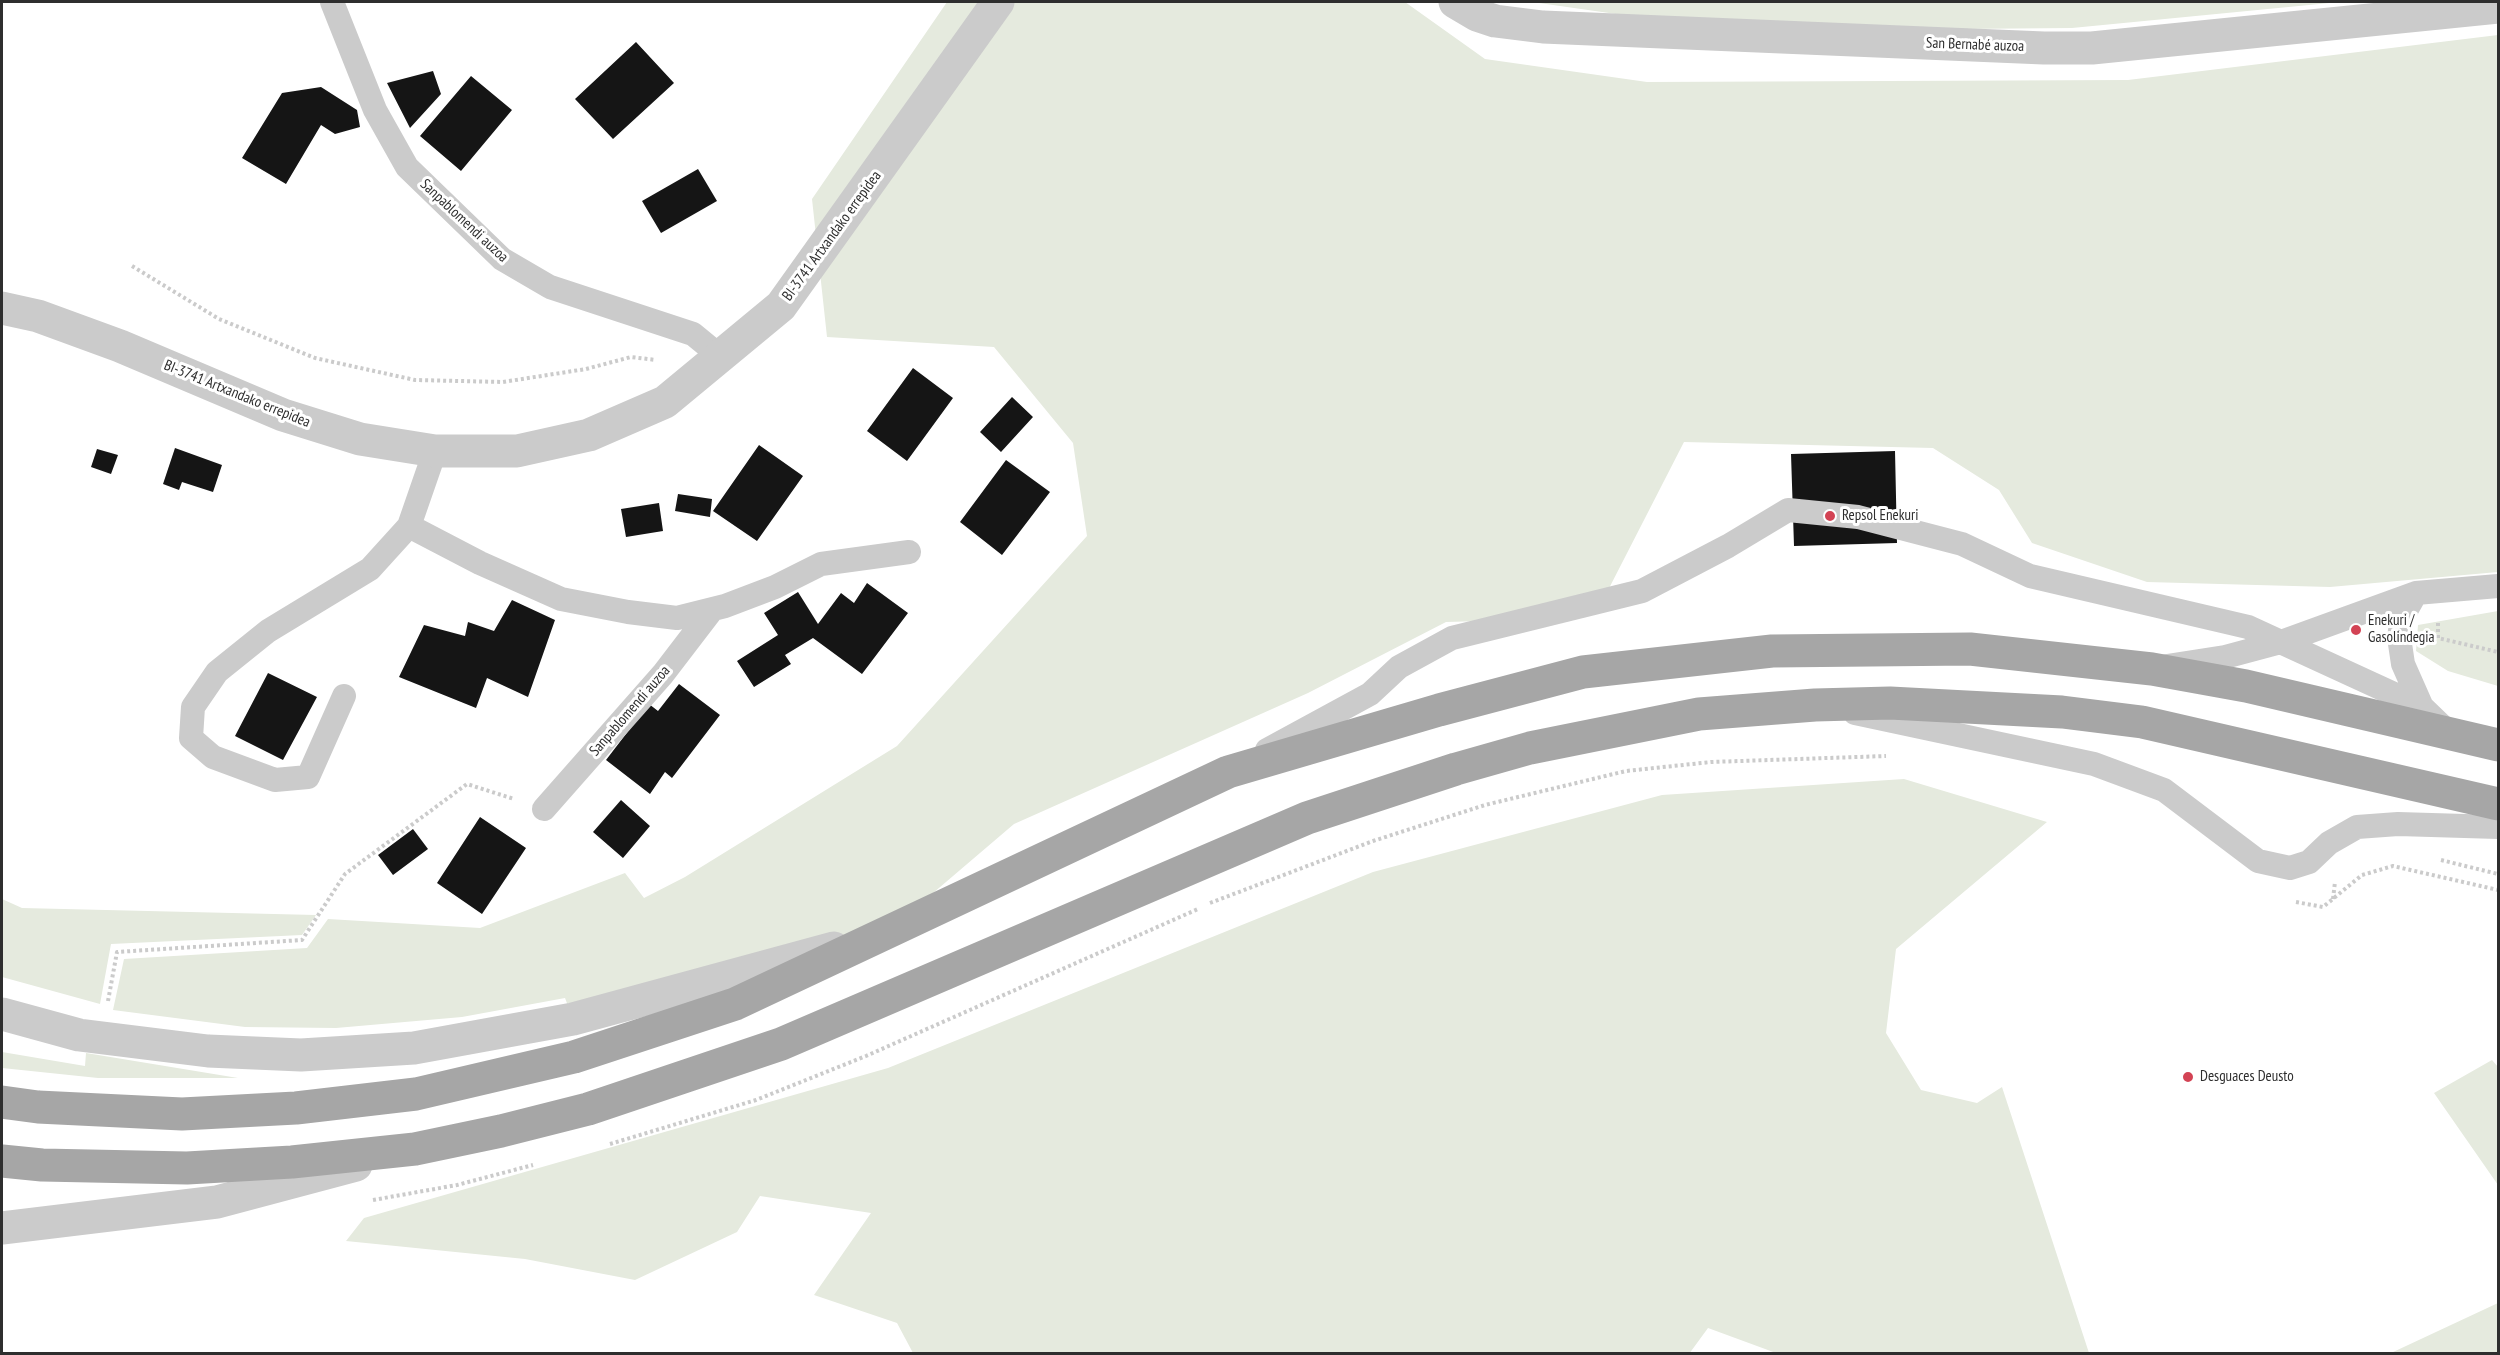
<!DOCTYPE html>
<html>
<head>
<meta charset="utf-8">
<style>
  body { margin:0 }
  #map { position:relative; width:2500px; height:1355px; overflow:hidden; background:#fff; font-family:"PT Sans Narrow",sans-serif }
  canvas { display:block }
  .frame { position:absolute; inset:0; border:3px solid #2e2e2e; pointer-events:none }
</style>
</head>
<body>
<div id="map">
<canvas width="2500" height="1355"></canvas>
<div class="frame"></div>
</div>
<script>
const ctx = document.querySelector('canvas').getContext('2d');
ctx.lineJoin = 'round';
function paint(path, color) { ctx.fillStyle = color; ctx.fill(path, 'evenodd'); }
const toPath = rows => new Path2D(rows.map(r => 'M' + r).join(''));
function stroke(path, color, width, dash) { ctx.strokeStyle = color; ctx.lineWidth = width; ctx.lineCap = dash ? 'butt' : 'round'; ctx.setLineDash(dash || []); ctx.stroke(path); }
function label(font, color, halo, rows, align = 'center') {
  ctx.font = font + ' "PT Sans Narrow",sans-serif'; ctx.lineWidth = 6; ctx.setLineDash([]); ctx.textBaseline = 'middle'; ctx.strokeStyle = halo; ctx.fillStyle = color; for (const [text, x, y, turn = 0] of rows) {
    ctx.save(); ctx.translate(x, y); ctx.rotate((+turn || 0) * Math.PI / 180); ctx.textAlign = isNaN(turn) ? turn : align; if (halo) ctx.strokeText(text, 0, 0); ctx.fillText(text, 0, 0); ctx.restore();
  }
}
const green = toPath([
  [947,2,1405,2,1485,59,1647,82,2128,80,2498,35,2498,572,2330,587,2147,582,2032,543,1999,490,1933,448,1684,442,1603,600,1519,620,1446,622,1308,693,1014,824,885,934,573,1019,565,998,462,1017,336,1028,245,1027,113,1010,124,959,307,948,328,919,480,928,625,873,644,898,685,877,897,746,1087,536,1073,443,994,347,827,337,812,199],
  [1532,2,2340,2,2072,28,1735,31],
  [2498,611,2498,686,2448,671,2416,651,2418,625],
  [1904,779,2047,822,1896,949,1886,1033,1921,1090,1977,1103,2002,1087,2089,1353,1776,1353,1708,1328,1689,1354,913,1353,897,1323,814,1295,871,1213,760,1196,737,1232,635,1280,525,1259,346,1241,364,1218,888,1068,1373,872,1662,795],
  [2,899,22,908,316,915,302,935,111,944,100,1004,2,977],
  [2,1052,85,1066,86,1053,238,1078,98,1078,2,1068],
  [2492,1060,2498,1067,2498,1185,2434,1093],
  [2498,1303,2498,1353,2391,1353]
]);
const building = toPath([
  [636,42,674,83,613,139,575,99],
  [433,71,441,94,410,128,387,83],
  [471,76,512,110,461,171,420,136],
  [321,87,357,110,360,127,335,134,321,125,286,184,242,158,282,93],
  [698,169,717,201,661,233,642,201],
  [913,368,953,398,907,461,867,431],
  [1012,397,1033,417,1001,452,980,432],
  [759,445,803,476,757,541,713,511],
  [175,448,222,465,213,492,182,482,179,490,163,484],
  [97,449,118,455,111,474,91,467],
  [1895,451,1897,543,1794,546,1791,454],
  [1006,460,1050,492,1002,555,960,522],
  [678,494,712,499,710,517,675,511],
  [659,503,663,531,626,537,621,509],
  [867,583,908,613,862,674,813,638,785,655,791,664,754,687,737,661,778,635,764,613,798,592,818,624,841,593,854,603],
  [512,600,555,620,528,697,487,678,476,708,399,677,424,625,465,636,468,622,494,631],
  [268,673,317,697,283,760,235,736],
  [679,684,720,715,672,778,665,772,650,794,606,760,649,704,658,711],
  [621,800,650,826,623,858,593,832],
  [480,817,526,848,482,914,437,883],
  [413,829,428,849,393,875,378,855]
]);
const path = toPath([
  [132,266,219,319,315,358,415,380,503,382,586,369,631,357,656,360],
  [2438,623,2438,638,2498,652],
  [2441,860,2498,874],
  [2333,899,2335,882],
  [2296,902,2323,907,2362,875,2393,866,2498,890],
  [1210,903,1373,841,1485,805,1626,771,1711,762,1886,756],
  [108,1001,117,952,302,940,345,874,467,784,514,799],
  [610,1144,756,1100,866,1056,1198,909],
  [373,1200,457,1185,533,1165]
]);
const service = toPath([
  [332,2,375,110,407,167,502,259,550,287,693,334,721,357],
  [409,526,480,563,561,599,628,612,677,618,725,606,775,587,821,564,909,552],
  [2416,593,2402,618,2399,637,2403,664,2422,707],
  [2167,666,2225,657,2281,642,2416,593,2498,586],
  [344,696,308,777,275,780,213,757,191,738,193,707,217,672,268,631,370,569,409,526,435,451],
  [1855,713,2094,764,2164,790,2258,861,2290,868,2309,862,2329,843,2357,827,2398,824,2498,827],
  [1267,750,1370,694,1399,667,1452,638,1642,591,1728,546,1788,510,1858,517,1962,544,2030,576,2248,627,2422,707,2449,733],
  [544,809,663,674,712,610]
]);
const minor = toPath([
  [1455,2,1477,15,1495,21,1543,27,2044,48,2092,48,2498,7]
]);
const tertiary = toPath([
  [2,308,38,316,120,346,283,415,360,439,435,451,517,451,589,435,665,402,781,306,998,2],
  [2,1014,79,1035,208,1051,301,1055,414,1048,573,1019,834,948],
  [2,1228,217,1202,356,1165]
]);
const primary = toPath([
  [2,1102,38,1107,182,1114,296,1108,416,1094,574,1057,735,1004,1228,772,1439,710,1583,672,1772,651,1970,649,2152,669,2246,686,2498,745],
  [2,1161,42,1165,187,1168,292,1162,415,1149,501,1131,588,1109,781,1044,1307,818,1456,769,1530,748,1699,714,1815,705,1890,703,2062,712,2142,722,2498,804]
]);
const markers = [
  [1830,516,6,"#d34354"],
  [2356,630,6,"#d34354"],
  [2188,1077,6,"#d34354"]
];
const streetNames = [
  ["San Bernabé auzoa",1975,45,2],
  ["Sanpablomendi auzoa",464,221,43],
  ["BI-3741 Artxandako errepidea",832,236,-54],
  ["BI-3741 Artxandako errepidea",237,394,22],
  ["Sanpablomendi auzoa",630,711,-49]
];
const poiNames = [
  ["Repsol Enekuri",1842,516],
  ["Enekuri /",2368,621],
  ["Gasolindegia",2368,638],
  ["Desguaces Deusto",2200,1077]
];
paint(green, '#e5eade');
paint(building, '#151515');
stroke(path, '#cbcbcb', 4, [3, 3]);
stroke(service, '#cbcbcb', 24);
stroke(minor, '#cbcbcb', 33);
stroke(tertiary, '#cbcbcb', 33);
stroke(primary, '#a6a6a6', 33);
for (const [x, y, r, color] of markers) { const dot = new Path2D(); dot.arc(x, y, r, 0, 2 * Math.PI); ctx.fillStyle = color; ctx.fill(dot); stroke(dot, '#fff', 2); }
label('15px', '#2e2e2e', '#fff', streetNames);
label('15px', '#2e2e2e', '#fff', poiNames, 'left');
</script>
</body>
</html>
